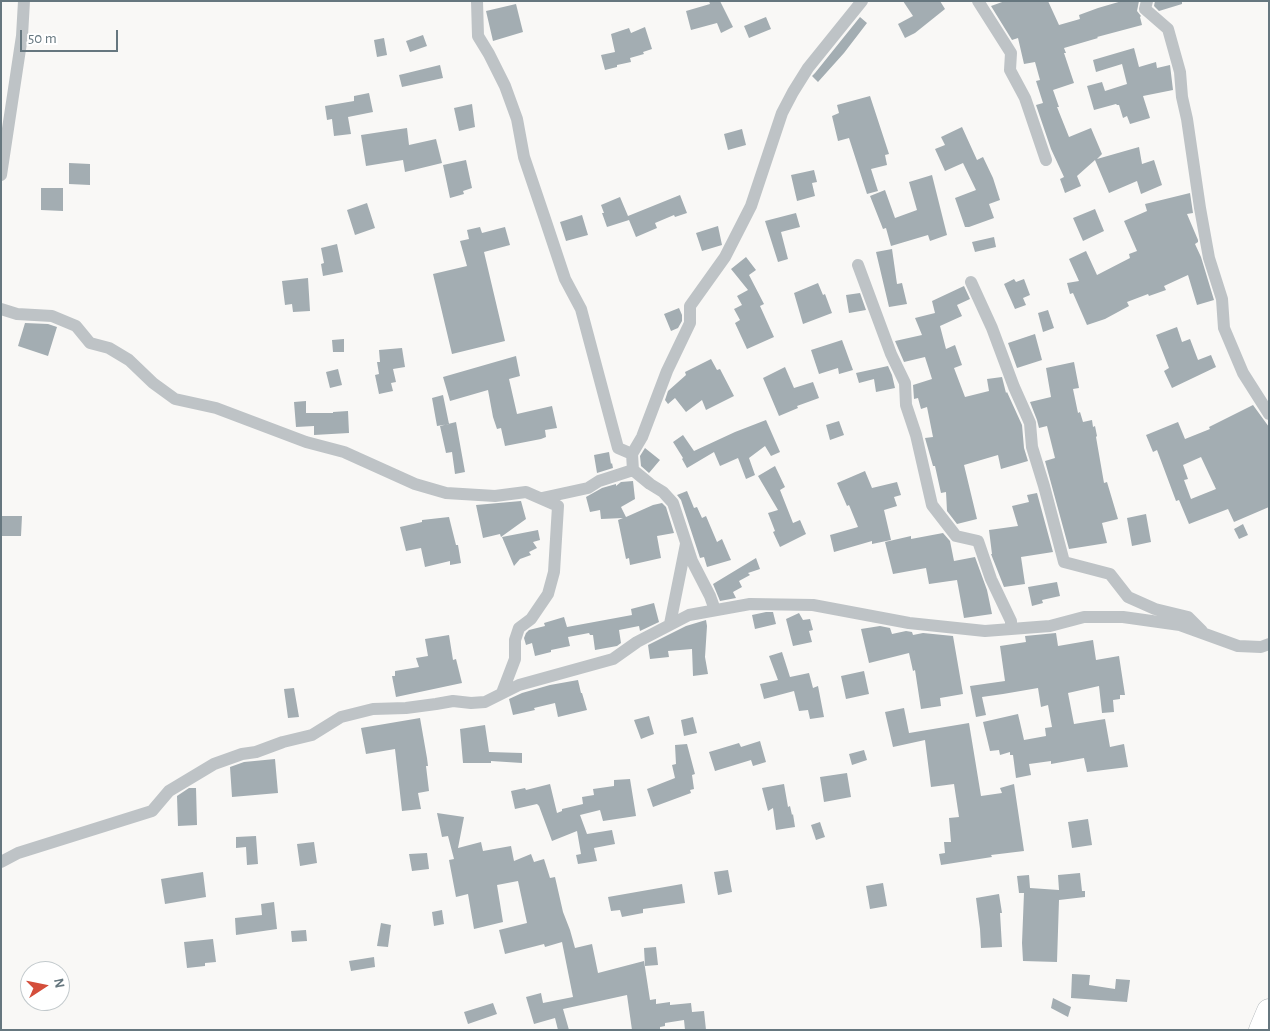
<!DOCTYPE html>
<html>
<head>
<meta charset="utf-8">
<style>
  body { margin:0 }
  #map { position:relative; width:1270px; height:1031px; overflow:hidden; background:#f9f8f6; font-family:"Alegreya Sans",sans-serif }
  canvas { display:block }
  .frame { position:absolute; inset:0; border:2px solid #66777f; pointer-events:none }
  .north { position:absolute; left:20px; top:961px; width:50px; height:50px; box-sizing:border-box; background:#fff; border:1px solid #c2c9cc; border-radius:50%; rotate:79deg; font-size:14px; font-weight:700; line-height:20px; text-align:center; color:#66777f }
  .north::after { content:''; display:block; margin:auto; width:18px; height:22px; background:#d44e3b; clip-path:polygon(50% 0,100% 100%,50% 72%,0 100%) }
  .scale { position:absolute; left:20px; top:30px; width:98px; height:22px; box-sizing:border-box; border:2px solid #66777f; border-top:0; padding-left:6px; font-size:15px; line-height:18px; white-space:nowrap; color:#66777f; -webkit-text-stroke:4px #fff; paint-order:stroke }
</style>
</head>
<body>
<div id="map">
<canvas width="1270" height="1031"></canvas>
<div class="frame"></div>
<div class="north">N</div>
<div class="scale">50 m</div>
</div>
<script>
const ctx = document.querySelector('canvas').getContext('2d');
ctx.lineJoin = 'round';
function paint(path, color) { ctx.fillStyle = color; ctx.fill(path, 'evenodd'); }
const toPath = rows => new Path2D(rows.map(r => 'M' + r).join(''));
function stroke(path, color, width, dash) { ctx.strokeStyle = color; ctx.lineWidth = width; ctx.lineCap = dash ? 'butt' : 'round'; ctx.setLineDash(dash || []); ctx.stroke(path); }
const building = toPath([
  [709,1,720,1,733,27,721,33,717,23,691,30,686,11,710,4],
  [903,1,940,1,945,9,915,33,905,38,898,24,913,16],
  [1005,1,1048,1,1059,25,1080,19,1079,15,1098,8,1122,1,1139,1,1137,11,1141,16,1140,17,1142,25,1097,37,1098,38,1064,48,1066,53,1064,53,1074,83,1053,90,1059,107,1057,107,1069,137,1091,128,1102,154,1097,159,1139,147,1142,164,1154,160,1162,185,1141,194,1137,181,1109,193,1095,160,1077,176,1081,186,1065,193,1060,179,1064,177,1051,149,1036,105,1043,103,1036,81,1040,80,1035,62,1024,64,1018,38,1012,40,991,6],
  [1155,1,1182,1,1182,4,1159,11,1154,6],
  [516,4,523,32,493,41,486,11],
  [766,17,771,29,749,38,744,26],
  [860,17,867,23,844,53,818,82,812,76,815,73],
  [645,27,652,49,643,52,644,54,630,58,631,62,617,65,617,67,605,70,601,55,615,52,611,34,629,28,631,33],
  [423,35,427,46,410,52,406,41],
  [384,38,387,55,377,57,374,40],
  [1134,48,1139,67,1156,62,1157,68,1170,65,1173,90,1143,96,1150,118,1130,124,1127,116,1123,118,1119,105,1117,105,1116,104,1094,110,1087,86,1102,82,1105,91,1127,84,1122,64,1096,72,1093,60],
  [440,65,443,78,402,87,399,75],
  [369,93,373,112,348,117,351,134,334,136,332,119,327,120,325,106,354,101,354,96],
  [870,96,889,154,885,155,887,165,871,169,878,191,867,194,849,138,838,141,832,116,839,113,837,105],
  [472,104,475,127,459,131,454,108],
  [962,127,977,160,983,157,993,178,1000,200,989,204,994,218,969,227,965,227,955,198,976,190,963,163,945,171,935,149,945,145,941,137],
  [407,128,409,145,436,139,442,163,405,172,403,160,366,166,361,135],
  [742,129,746,145,728,150,724,134],
  [466,160,472,188,463,191,464,194,450,198,443,165],
  [69,163,90,164,90,185,69,184],
  [814,170,817,182,812,183,815,196,797,201,791,175],
  [932,175,947,235,930,241,928,235,891,246,886,228,883,229,870,196,885,190,895,218,917,210,909,182],
  [41,188,63,188,63,211,41,210],
  [1190,193,1193,213,1187,214,1198,240,1198,242,1195,244,1201,257,1214,300,1197,305,1188,275,1164,286,1166,290,1149,296,1148,294,1127,302,1129,306,1105,319,1087,325,1073,293,1070,294,1067,283,1079,281,1069,259,1086,251,1097,275,1130,258,1129,254,1137,251,1124,221,1147,211,1145,204],
  [680,195,687,213,675,217,674,215,655,223,657,228,636,237,629,220,607,227,602,213,604,213,601,205,620,197,628,216],
  [367,203,375,228,355,235,347,210],
  [1095,209,1104,231,1083,241,1073,218],
  [796,213,800,227,781,232,788,259,778,262,765,221],
  [582,215,588,235,566,241,560,222],
  [718,226,722,245,702,251,696,233],
  [480,227,482,233,505,227,510,245,484,252,505,341,452,354,433,274,467,266,460,241,469,239,467,230],
  [994,237,996,247,975,252,972,242],
  [337,244,343,272,323,276,321,264,324,263,321,248],
  [892,249,897,284,902,283,907,304,889,307,876,252],
  [746,257,756,270,749,275,764,304,760,306,774,337,747,349,735,323,740,320,734,309,742,305,737,296,748,290,731,269],
  [308,278,310,311,293,312,292,304,285,305,282,281],
  [1014,279,1016,282,1024,279,1030,295,1023,298,1026,305,1015,309,1004,284],
  [818,283,823,295,825,294,832,313,803,324,794,293],
  [964,286,970,299,957,305,962,316,940,326,946,349,955,345,962,365,954,368,965,397,989,391,987,379,1002,377,1006,393,1007,392,1022,425,1024,448,1028,461,1001,469,998,455,964,465,977,519,957,524,947,511,946,492,941,493,935,466,933,466,925,438,933,437,927,407,921,409,918,398,914,399,913,385,932,379,925,357,904,362,895,341,922,335,915,318,935,313,932,301],
  [860,293,866,310,849,313,846,295],
  [679,308,682,315,682,321,678,328,671,331,664,314],
  [1048,310,1054,328,1043,332,1038,313],
  [25,323,48,324,57,327,48,356,18,346],
  [1177,327,1182,342,1190,339,1198,360,1211,355,1216,367,1172,388,1164,371,1169,368,1156,335],
  [1035,334,1042,360,1017,368,1008,343],
  [344,339,344,352,333,352,332,340],
  [842,340,853,370,839,374,838,368,819,374,811,350],
  [402,348,405,367,393,369,396,382,391,383,393,391,379,394,375,375,379,374,377,362,380,362,379,350],
  [516,356,520,376,509,379,517,414,552,406,557,428,545,430,546,437,541,439,505,446,501,428,497,429,493,417,488,390,450,401,443,377],
  [711,359,717,370,720,369,734,396,706,410,702,400,686,412,675,398,668,404,665,400,668,391,686,375,685,372],
  [1074,362,1079,388,1073,389,1078,413,1080,412,1083,422,1092,420,1093,427,1095,426,1097,436,1096,437,1104,483,1107,482,1118,519,1102,523,1107,543,1069,549,1045,461,1055,458,1047,426,1039,428,1037,420,1030,402,1051,397,1046,368],
  [888,366,892,375,895,388,876,392,874,379,859,383,856,373],
  [785,367,794,388,813,382,819,398,797,406,798,408,779,416,763,378],
  [338,369,342,385,330,388,326,372],
  [443,395,449,424,437,426,432,398],
  [306,401,306,413,333,413,333,412,348,411,349,433,314,435,314,426,296,427,294,402],
  [1253,405,1269,427,1269,507,1234,522,1228,509,1189,524,1179,500,1176,501,1157,450,1153,452,1146,435,1178,422,1185,439,1210,429,1209,427],
  [1201,457,1216,489,1191,499,1184,480,1188,479,1183,465],
  [766,420,780,452,771,456,765,446,749,458,755,475,746,479,738,458,720,466,714,452,687,468,682,459,683,458,673,442,683,435,694,451,735,432],
  [839,421,844,435,830,440,826,425],
  [456,422,465,472,455,474,452,452,446,453,440,426],
  [645,448,660,460,649,473,641,466,640,456],
  [609,452,611,464,612,463,613,468,597,473,594,455],
  [775,466,785,487,780,490,793,523,800,520,806,534,780,547,773,532,775,531,768,513,778,510,758,476],
  [865,471,872,488,897,482,901,495,894,497,897,506,884,510,891,540,872,544,872,541,834,552,830,535,858,527,849,505,847,506,837,483],
  [633,481,635,499,621,507,626,517,653,505,662,503,666,507,674,533,657,536,661,558,630,565,629,558,626,559,618,520,623,518,601,519,600,510,590,512,586,497,602,488,616,484,616,486,621,482],
  [687,491,694,508,697,507,702,518,706,516,717,542,722,539,731,560,707,567,704,557,700,558,681,500,677,495],
  [1037,493,1053,552,1021,557,1025,584,1004,587,991,554,992,554,989,530,1018,526,1012,506,1029,502,1027,495],
  [521,501,526,519,501,537,500,534,483,538,476,505],
  [1146,514,1151,542,1132,546,1127,518],
  [1,516,22,516,21,536,1,536],
  [449,517,456,545,458,545,461,563,450,565,450,561,425,567,421,548,406,551,400,527,422,522,422,520],
  [1243,524,1248,535,1239,539,1234,529],
  [538,530,540,540,533,542,537,548,529,552,531,555,520,559,514,566,502,537],
  [943,533,950,541,954,561,975,557,987,590,992,614,964,618,957,580,929,584,926,568,893,574,885,542,911,536,911,539],
  [756,558,760,569,748,573,750,575,739,581,742,587,733,592,736,598,720,601,713,584],
  [1057,582,1060,596,1042,600,1043,603,1032,606,1028,587],
  [654,603,659,622,640,631,639,626,619,630,621,643,617,646,595,650,593,635,590,635,589,633,568,637,570,646,551,650,551,652,535,656,532,643,526,645,524,638,526,633,529,630,545,626,544,623,564,617,567,627,632,615,631,609],
  [766,612,773,612,776,624,755,629,752,615],
  [799,613,803,620,810,619,813,630,809,631,812,642,793,646,786,619],
  [706,620,707,626,705,657,708,674,693,676,692,649,668,651,669,657,650,659,648,645,686,626],
  [880,626,890,628,892,634,906,631,912,632,913,635,923,633,953,636,963,694,940,698,941,706,921,709,915,670,913,671,909,653,869,663,861,629],
  [1056,633,1058,646,1093,640,1096,660,1119,656,1125,695,1120,695,1120,699,1113,700,1114,712,1102,713,1099,686,1068,693,1074,724,1105,719,1110,747,1124,744,1128,767,1087,772,1084,758,1051,764,1051,761,1029,764,1031,775,1016,778,1013,755,1010,755,1010,752,1000,755,999,750,990,751,983,722,1018,714,1024,740,1046,736,1045,728,1052,727,1048,705,1041,707,1038,688,1003,694,982,697,986,715,976,717,970,686,1005,681,1000,646,1026,642,1025,636],
  [449,635,453,660,456,659,462,683,396,697,392,676,395,676,395,671,419,667,416,658,428,656,425,639],
  [782,652,790,677,809,673,813,688,818,686,824,717,810,719,808,710,799,711,794,691,764,699,760,684,778,680,769,656],
  [864,671,869,694,846,699,841,676],
  [578,680,581,693,582,693,587,710,558,717,555,703,534,708,535,710,513,715,509,699,522,693,550,685],
  [294,688,299,717,288,718,284,689],
  [904,708,909,733,969,723,981,796,1002,793,1000,788,1014,784,1024,851,991,855,992,857,941,865,939,854,945,853,944,842,951,842,949,818,959,817,954,784,931,787,925,740,893,747,885,712],
  [649,716,654,734,641,739,634,720],
  [693,717,697,733,684,736,681,720],
  [420,718,427,758,428,766,426,766,429,791,418,793,421,809,402,811,395,749,366,754,361,728],
  [485,725,489,752,522,753,522,763,491,761,491,763,463,763,460,729],
  [760,741,766,762,753,766,751,760,715,771,709,752,739,743,741,747],
  [687,744,695,774,692,775,694,789,690,790,691,793,653,807,647,789,675,778,672,765,676,764,675,745],
  [864,750,867,760,852,765,849,754],
  [275,759,278,793,232,797,230,767,244,762],
  [847,773,851,797,824,802,820,777],
  [630,779,636,816,603,821,600,810,580,815,587,834,612,830,615,844,594,848,597,861,578,864,576,855,581,854,577,831,552,841,539,806,537,804,515,809,511,791,525,788,526,790,550,784,557,813,562,811,562,809,583,804,582,797,594,795,593,789,614,786,614,780],
  [784,784,788,807,790,806,792,815,793,814,795,827,776,830,773,808,768,811,762,788],
  [189,788,196,788,197,825,178,826,177,796],
  [437,813,464,817,458,848,481,842,483,851,511,846,514,861,531,854,534,862,544,859,550,878,555,877,563,912,570,930,575,948,592,944,598,973,644,961,650,1000,656,999,656,1004,670,1002,670,1005,691,1003,692,1012,704,1011,706,1030,685,1030,684,1020,665,1023,665,1026,660,1027,660,1030,632,1030,627,995,563,1009,569,1030,558,1030,555,1018,534,1024,526,997,541,993,543,1003,573,997,562,942,545,947,544,944,505,954,499,930,527,923,518,881,497,885,503,922,474,929,468,894,456,897,449,860,454,859,448,836,442,837],
  [1088,819,1092,845,1072,848,1068,822],
  [820,822,825,837,816,840,811,825],
  [256,836,258,864,247,865,246,847,236,848,236,837],
  [314,842,317,863,300,866,297,844],
  [427,853,429,869,412,871,409,854],
  [728,870,732,892,718,895,714,872],
  [203,872,206,897,165,904,161,879],
  [1080,873,1082,891,1085,891,1085,897,1059,900,1057,962,1023,961,1022,943,1024,893,1019,893,1017,876,1029,875,1030,888,1059,890,1058,875],
  [883,883,887,906,870,909,866,886],
  [682,884,685,903,643,909,643,913,622,917,620,910,611,911,608,897],
  [999,894,1002,913,1000,913,1002,947,981,948,980,929,976,898],
  [274,902,277,929,236,935,235,918,262,915,261,904],
  [442,910,444,924,434,926,432,912],
  [381,923,391,925,388,947,377,946],
  [306,930,307,941,292,942,291,931],
  [213,939,216,962,205,963,205,966,187,968,184,942],
  [656,947,658,965,645,966,644,948],
  [374,957,375,967,351,971,349,961],
  [1072,974,1090,975,1089,985,1115,989,1116,979,1130,980,1127,1002,1071,998],
  [1053,998,1071,1007,1068,1017,1051,1008],
  [493,1003,497,1014,468,1024,464,1012]
]);
const street = toPath([
  [477,1,478,36,489,54,505,86,517,119,524,157,545,219,565,279,581,309,618,448,632,454],
  [978,1,1011,53,1010,70,1025,98,1046,160],
  [1147,1,1145,9,1168,29,1180,72,1182,97,1187,119,1200,208,1209,258,1222,299,1224,328,1243,373,1269,414],
  [1,175,22,36,24,1],
  [858,265,891,354,905,383,906,405,916,435,932,505,956,536,978,541,991,579,1011,621,1011,629],
  [971,282,992,328,1014,387,1030,423,1032,447,1044,486,1064,562,1110,574,1128,597,1155,609,1188,617,1202,631],
  [1,309,17,314,52,316,76,326,90,343,109,348,129,360,153,383,175,399,216,408,306,442,344,452,415,484,446,493,495,496,526,492,558,506,554,572,548,594,531,619,519,628,515,640,515,659,502,693],
  [542,498,588,488,599,481,633,470],
  [715,610,710,596,692,561,673,503,663,492,650,484,633,470,632,454,642,437,667,371,690,323,690,306,725,257,751,206,782,113,793,92,808,68,862,1],
  [670,624,686,544],
  [1,862,18,853,152,811,169,791,214,764,242,754,256,752,283,742,312,735,341,717,373,709,406,708,436,704,453,701,471,703,485,702,519,685,613,659,637,642,689,615,750,604,813,605,909,623,985,631,1050,626,1084,617,1123,617,1180,625,1238,646,1261,647,1269,644]
]);
const highway = toPath([
  [1261,1030,1269,1011]
]);
paint(building, '#a3adb2');
stroke(highway, '#b2b7ba', 25);
stroke(street, '#bec3c6', 12);
stroke(highway, '#fff', 24);
</script>
</body>
</html>
